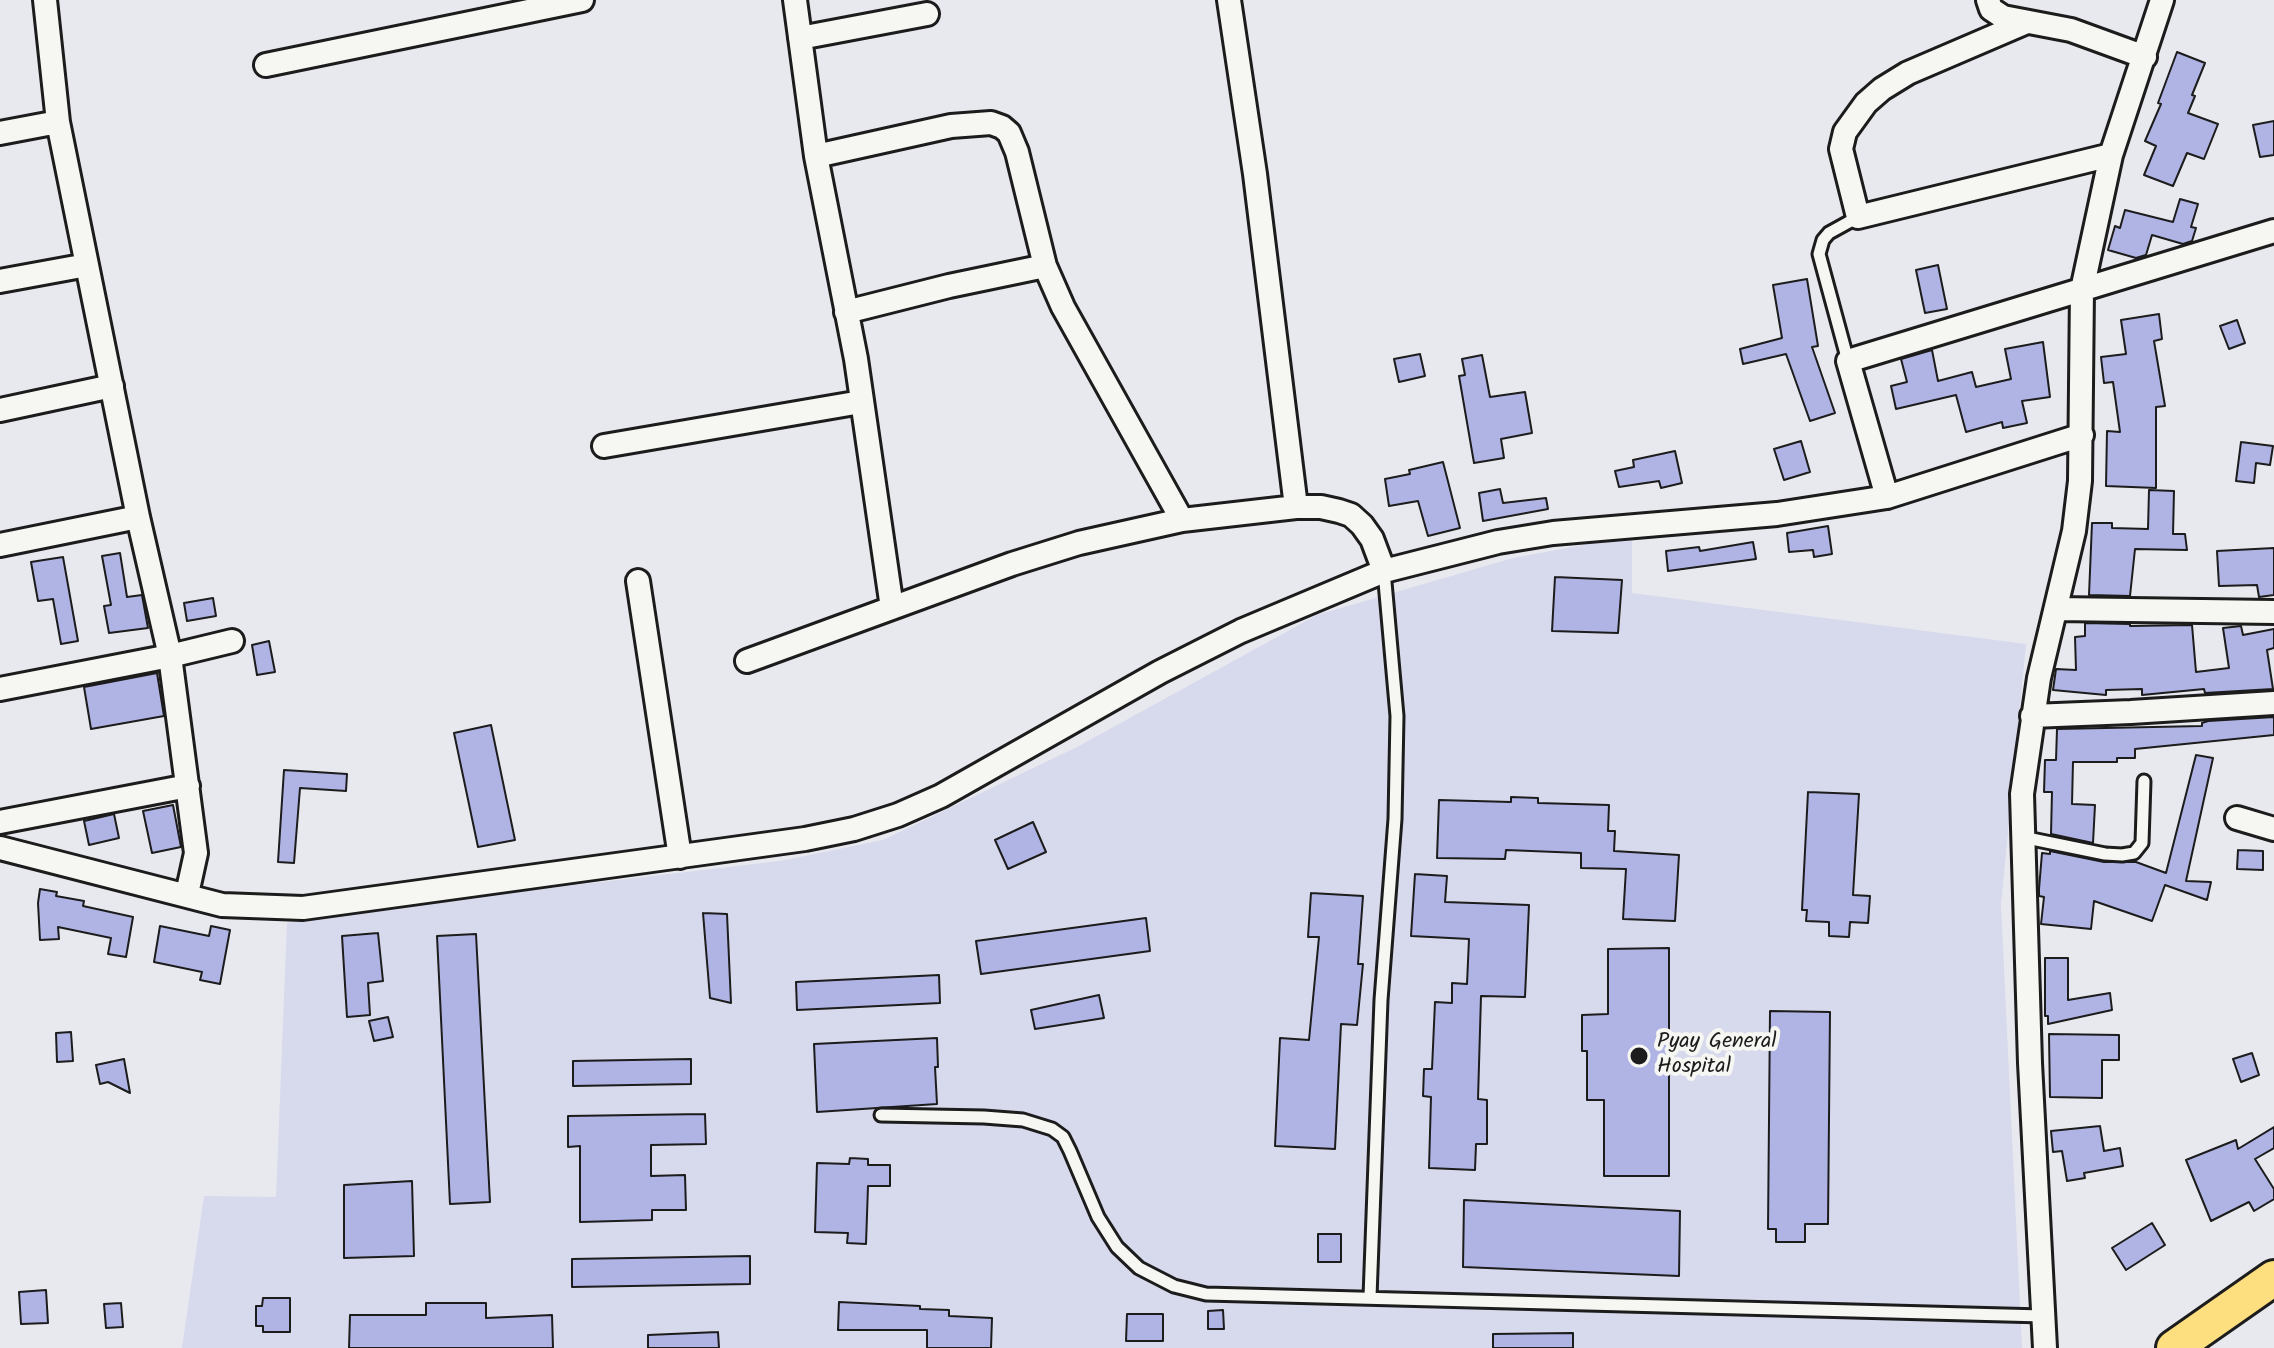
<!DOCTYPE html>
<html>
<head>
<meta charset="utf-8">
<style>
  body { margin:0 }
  canvas { display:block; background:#e8e9ef }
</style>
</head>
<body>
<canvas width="2274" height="1348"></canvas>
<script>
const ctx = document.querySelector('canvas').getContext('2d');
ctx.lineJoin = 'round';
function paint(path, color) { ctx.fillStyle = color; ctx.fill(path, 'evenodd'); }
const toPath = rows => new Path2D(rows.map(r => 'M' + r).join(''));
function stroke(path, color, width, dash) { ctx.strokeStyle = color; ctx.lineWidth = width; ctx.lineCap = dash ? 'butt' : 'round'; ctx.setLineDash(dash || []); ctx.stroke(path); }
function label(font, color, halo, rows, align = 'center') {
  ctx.font = font + ' Kalam,sans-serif'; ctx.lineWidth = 8; ctx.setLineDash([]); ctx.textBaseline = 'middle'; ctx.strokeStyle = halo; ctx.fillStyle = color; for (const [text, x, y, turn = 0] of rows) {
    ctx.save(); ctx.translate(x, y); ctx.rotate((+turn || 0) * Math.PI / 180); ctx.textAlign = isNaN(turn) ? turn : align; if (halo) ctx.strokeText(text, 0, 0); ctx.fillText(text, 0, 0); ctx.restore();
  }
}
const built = toPath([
  [1632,540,1632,593,2026,644,2001,905,2022,1348,182,1348,204,1196,276,1197,287,923,516,892,780,861,883,840,1077,747,1317,615,1513,558,1594,543]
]);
const building = toPath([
  [2177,52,2205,63,2192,95,2195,96,2188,113,2218,124,2204,159,2187,153,2173,186,2144,175,2156,146,2145,141,2161,104,2158,103,2177,52],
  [2274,121,2274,155,2260,157,2253,125,2274,121],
  [2180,199,2198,204,2191,227,2196,228,2192,241,2183,244,2152,235,2146,255,2136,258,2108,250,2115,226,2120,228,2125,210,2173,222,2180,199],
  [1938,265,1947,309,1925,313,1916,270,1938,265],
  [1807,279,1818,346,1812,347,1835,413,1810,421,1786,354,1743,364,1740,349,1782,338,1773,285,1807,279],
  [2159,314,2162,339,2154,341,2165,406,2156,407,2156,488,2106,486,2107,431,2120,432,2113,382,2104,383,2101,357,2126,354,2121,320,2159,314],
  [2237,320,2245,343,2229,349,2220,326,2237,320],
  [2043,342,2050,397,2022,401,2027,423,2003,428,2002,422,1966,432,1956,395,1896,409,1891,386,1907,382,1901,359,1932,350,1938,381,1972,372,1976,387,2011,379,2005,349,2043,342],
  [1420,354,1425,376,1399,382,1394,359,1420,354],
  [1482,355,1490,397,1525,392,1532,433,1501,439,1504,458,1474,463,1459,376,1465,375,1462,359,1482,355],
  [1801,441,1810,472,1784,480,1774,449,1801,441],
  [2241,442,2273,446,2270,465,2256,463,2254,483,2236,481,2241,442],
  [1675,451,1682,483,1661,488,1659,481,1619,487,1615,471,1634,467,1633,460,1675,451],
  [1443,462,1460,528,1428,536,1418,501,1389,506,1385,479,1410,474,1409,470,1443,462],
  [1500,489,1503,503,1546,498,1548,509,1483,521,1479,493,1500,489],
  [2149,490,2174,491,2173,534,2185,534,2187,550,2135,549,2130,596,2089,595,2092,523,2112,523,2112,528,2148,529,2149,490],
  [1828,526,1832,554,1814,557,1813,550,1789,552,1787,533,1828,526],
  [1753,542,1756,559,1668,571,1666,551,1699,547,1700,551,1753,542],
  [2274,548,2274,595,2259,597,2257,585,2219,586,2217,551,2274,548],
  [120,553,127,597,142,595,148,628,109,633,104,606,111,605,102,556,120,553],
  [63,557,78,641,61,644,53,599,38,601,31,562,63,557],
  [1555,577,1622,580,1618,633,1552,631,1555,577],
  [213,598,216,616,187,621,184,603,213,598],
  [2085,623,2130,624,2130,626,2192,625,2196,672,2229,668,2223,628,2241,626,2243,635,2274,629,2274,648,2267,650,2273,689,2205,693,2204,689,2142,695,2142,689,2106,690,2106,695,2053,690,2056,669,2076,670,2075,637,2085,636,2085,623],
  [269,641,275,672,257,675,252,645,269,641],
  [157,673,164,716,91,729,84,687,157,673],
  [2274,717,2274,735,2135,749,2135,758,2117,758,2117,762,2073,762,2072,804,2095,805,2093,843,2051,834,2052,792,2044,792,2045,760,2056,760,2057,729,2202,726,2202,723,2208,721,2274,717],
  [491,725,515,840,478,847,454,733,491,725],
  [2196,755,2213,758,2186,881,2211,882,2207,900,2165,885,2152,921,2094,901,2091,929,2041,924,2044,897,2039,896,2039,889,2042,853,2050,854,2050,851,2104,862,2136,862,2166,873,2196,755],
  [284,770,347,774,346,791,300,788,294,863,278,862,284,770],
  [1808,792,1859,794,1853,895,1870,896,1868,923,1850,922,1849,937,1829,936,1829,922,1806,921,1807,910,1802,910,1808,792],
  [1511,797,1538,798,1538,803,1609,805,1608,831,1615,831,1614,851,1679,855,1675,921,1623,919,1626,869,1581,868,1581,853,1506,850,1505,859,1437,858,1439,800,1511,802,1511,797],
  [173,805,181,847,152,853,143,811,173,805],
  [114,814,119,838,89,845,84,821,114,814],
  [1033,822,1046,852,1008,869,995,840,1033,822],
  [2238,850,2263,851,2263,870,2237,869,2238,850],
  [1415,874,1447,876,1445,902,1529,905,1525,997,1481,996,1478,1099,1487,1100,1487,1144,1476,1144,1475,1170,1429,1168,1431,1097,1423,1096,1424,1069,1432,1069,1435,1002,1452,1003,1452,983,1467,984,1469,939,1411,936,1415,874],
  [40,889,57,892,56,896,84,901,83,906,133,917,126,957,108,954,111,938,58,927,59,939,40,940,38,903,40,889],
  [1311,893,1363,896,1358,964,1363,964,1357,1025,1341,1024,1335,1149,1275,1146,1280,1038,1309,1040,1319,937,1308,937,1311,893],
  [703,913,727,914,731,1003,710,998,703,913],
  [1146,918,1150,951,981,974,976,941,1146,918],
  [160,926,209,936,211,926,230,930,220,984,200,980,202,972,154,962,160,926],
  [378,933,383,981,368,983,370,1015,347,1017,342,936,378,933],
  [476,934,490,1202,450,1204,437,936,476,934],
  [1669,948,1669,1176,1604,1176,1604,1100,1587,1100,1587,1051,1582,1051,1582,1015,1608,1014,1608,949,1669,948],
  [2045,958,2068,958,2068,1000,2110,993,2112,1010,2048,1024,2048,1016,2045,1016,2045,958],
  [939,975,940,1003,797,1010,796,982,939,975],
  [1099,995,1104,1018,1035,1029,1031,1010,1099,995],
  [1770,1011,1830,1012,1828,1224,1805,1224,1805,1242,1776,1242,1776,1229,1768,1229,1770,1011],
  [388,1017,393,1037,374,1041,369,1021,388,1017],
  [71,1032,73,1061,57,1062,56,1033,71,1032],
  [2049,1034,2119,1035,2119,1060,2102,1060,2102,1098,2050,1097,2049,1034],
  [937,1038,938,1067,935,1067,937,1104,817,1112,814,1044,937,1038],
  [2252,1053,2259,1075,2241,1082,2233,1059,2252,1053],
  [124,1059,130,1093,108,1082,100,1084,96,1065,124,1059],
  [691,1059,691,1084,573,1086,573,1061,691,1059],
  [705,1114,706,1144,651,1145,651,1176,685,1175,686,1210,652,1210,652,1220,580,1222,580,1146,568,1147,568,1116,705,1114],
  [2100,1126,2104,1151,2120,1148,2123,1166,2084,1173,2085,1178,2067,1181,2062,1151,2053,1152,2051,1131,2100,1126],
  [2274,1127,2274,1148,2255,1159,2274,1189,2274,1199,2254,1211,2249,1202,2211,1221,2186,1160,2236,1140,2238,1149,2274,1127],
  [850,1158,868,1159,868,1165,890,1165,890,1186,868,1186,866,1244,847,1243,848,1233,815,1232,817,1163,849,1164,850,1158],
  [412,1181,414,1256,344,1258,344,1185,412,1181],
  [1464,1200,1680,1211,1679,1276,1463,1267,1464,1200],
  [2152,1223,2165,1245,2126,1270,2112,1248,2152,1223],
  [1318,1234,1341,1234,1341,1262,1318,1262,1318,1234],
  [750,1256,750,1284,572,1287,572,1259,750,1256],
  [46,1290,48,1323,21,1324,19,1292,46,1290],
  [263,1298,290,1298,290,1332,263,1332,263,1326,256,1326,256,1306,262,1306,263,1298],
  [839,1302,920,1306,920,1309,949,1310,949,1316,992,1318,991,1348,927,1348,927,1330,838,1330,839,1302],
  [121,1303,123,1327,106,1328,104,1304,121,1303],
  [426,1303,486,1303,486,1318,552,1315,553,1348,349,1348,350,1315,426,1315,426,1303],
  [1223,1310,1224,1329,1208,1329,1208,1311,1223,1310],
  [1127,1314,1163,1314,1163,1341,1126,1341,1127,1314],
  [718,1332,719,1348,648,1348,648,1335,718,1332],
  [1573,1333,1573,1348,1493,1348,1493,1334,1573,1333]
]);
const service = toPath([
  [1848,361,1819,254,1823,240,1829,233,1858,217],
  [2022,837,2105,854,2122,855,2134,853,2142,843,2144,781],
  [881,1115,984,1117,1023,1120,1052,1129,1063,1137,1070,1151,1098,1217,1117,1247,1139,1268,1174,1286,1206,1294,2043,1316],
  [1370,1297,1381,1000,1395,819,1397,716,1384,571]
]);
const minor = toPath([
  [45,0,58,122,138,517,170,656,196,853,187,894],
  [795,0,816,156,856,359,892,608],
  [1229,0,1255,174,1296,507],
  [1988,0,1991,9,2003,17,2071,30,2145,57],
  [2027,22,1908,73,1882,89,1866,103,1845,132,1841,149,1858,217,2111,155],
  [800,38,927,14],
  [266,65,582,0],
  [0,133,58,122],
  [816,156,951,126,991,123,1002,127,1009,133,1017,152,1045,266,1063,307,1182,520],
  [0,281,87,265],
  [846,312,949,286,1045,266],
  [0,410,112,386],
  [604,446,861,402],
  [1887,497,1848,361,2274,231],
  [0,545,138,517],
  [638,581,680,857],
  [2057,609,2274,612],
  [747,661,1012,564,1079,543,1182,520,1296,507,1321,507,1339,511,1351,515,1362,525,1372,539,1384,571],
  [0,689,170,656,232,641],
  [2032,716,2131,712,2274,703],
  [2237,818,2274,829],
  [0,822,188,786],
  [0,848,222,905,303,908,805,839,854,829,898,815,941,796,1160,672,1241,631,1384,571,1498,542,1553,533,1777,514,1887,497,2082,435],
  [2045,1348,2030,1063,2022,794,2039,678,2074,531,2080,481,2082,290,2111,155,2162,0]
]);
const primary = toPath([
  [2174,1348,2274,1278]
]);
const markers = [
  [1639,1056,10,"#1c1c1c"]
];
const poiNames = [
  ["Pyay General",1657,1043],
  ["Hospital",1657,1068]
];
paint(built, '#d7d9ec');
paint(building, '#b0b4e5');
stroke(building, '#1c1c1c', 2);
stroke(service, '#1c1c1c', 17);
stroke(minor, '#1c1c1c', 28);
stroke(primary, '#1c1c1c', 40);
stroke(service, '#f6f6f2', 11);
stroke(minor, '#f6f6f2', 22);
stroke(primary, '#fedf80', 34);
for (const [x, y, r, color] of markers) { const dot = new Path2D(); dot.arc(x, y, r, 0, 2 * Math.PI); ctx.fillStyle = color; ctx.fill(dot); stroke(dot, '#f6f6f2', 3); }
label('22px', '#1c1c1c', '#f6f6f2', poiNames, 'left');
</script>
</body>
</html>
